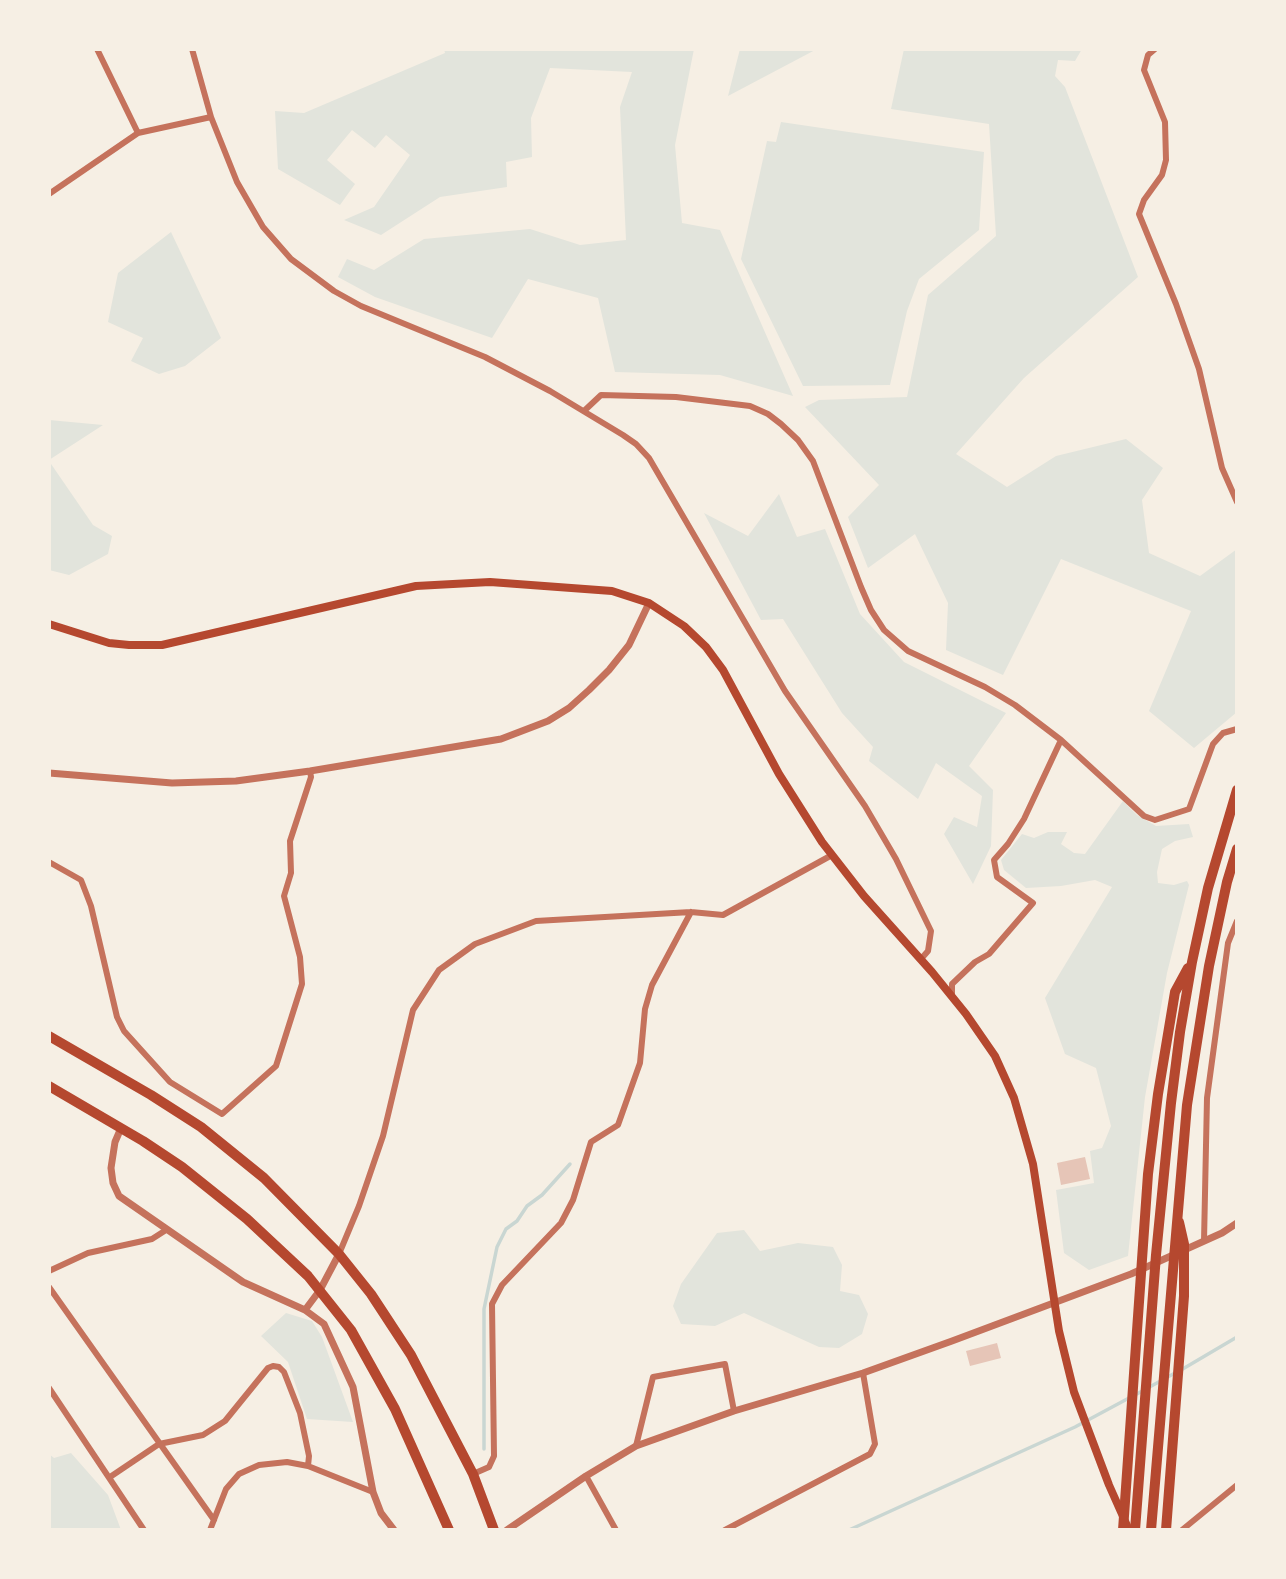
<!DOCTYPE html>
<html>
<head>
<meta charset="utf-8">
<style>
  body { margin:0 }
  #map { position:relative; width:1286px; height:1579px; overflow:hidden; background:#f6efe4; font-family:Georgia,serif }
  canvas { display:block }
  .frame { position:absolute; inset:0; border:51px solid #f6efe4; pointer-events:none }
</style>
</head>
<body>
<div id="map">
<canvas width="1286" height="1579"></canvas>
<div class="frame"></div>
</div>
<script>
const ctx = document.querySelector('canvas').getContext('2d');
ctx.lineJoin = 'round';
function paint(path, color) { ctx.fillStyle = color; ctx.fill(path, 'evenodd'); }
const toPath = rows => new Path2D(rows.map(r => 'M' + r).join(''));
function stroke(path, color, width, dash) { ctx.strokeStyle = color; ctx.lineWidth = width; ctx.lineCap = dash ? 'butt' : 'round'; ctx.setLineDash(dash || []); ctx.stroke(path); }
const green = toPath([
  [444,49,694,49,675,145,682,223,720,230,793,396,720,375,615,372,598,298,528,279,492,338,375,297,338,277,347,259,374,270,424,239,530,229,580,245,626,240,620,107,632,72,550,68,531,118,532,157,506,162,507,187,440,197,381,235,344,220,374,207,410,155,386,135,375,148,352,130,327,160,355,184,340,205,278,169,275,111,304,113,445,53],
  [740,49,817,49,728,96],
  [904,49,1082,49,1075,61,1058,60,1055,76,1065,87,1138,277,1024,378,956,454,1007,487,1056,456,1126,439,1163,468,1142,500,1149,553,1200,576,1237,549,1237,712,1194,748,1149,711,1191,611,1061,559,1003,675,946,650,948,603,915,534,868,568,848,517,879,485,805,407,819,400,907,397,928,295,996,236,989,124,891,109],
  [781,122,984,152,979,230,919,279,907,311,890,385,803,386,741,259,767,141,776,142],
  [171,232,221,338,185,366,159,374,131,361,143,338,108,322,118,273],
  [49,420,103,425,49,460],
  [49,461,93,525,112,536,108,554,69,575,49,570],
  [779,494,797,537,825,529,860,614,904,662,1006,713,969,766,993,790,991,846,973,884,944,834,954,817,977,827,982,796,936,763,918,799,869,761,873,747,842,713,783,619,761,620,704,513,748,536],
  [1123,801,1137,815,1156,826,1189,824,1193,837,1175,841,1162,849,1157,872,1158,883,1174,885,1187,881,1189,885,1167,973,1145,1097,1128,1256,1089,1270,1064,1253,1056,1190,1094,1183,1090,1151,1102,1148,1111,1126,1096,1068,1065,1054,1045,998,1112,887,1095,880,1061,886,1026,888,1004,870,1001,860,1022,834,1034,838,1048,832,1067,832,1061,844,1074,853,1085,854],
  [744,1230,760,1251,798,1243,833,1247,842,1265,840,1291,859,1295,868,1314,862,1334,839,1348,819,1347,744,1313,715,1326,681,1324,673,1306,681,1284,717,1233],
  [286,1313,312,1321,322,1337,353,1422,307,1419,288,1362,261,1336],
  [71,1453,108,1495,121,1530,49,1530,49,1454,54,1458]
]);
const stream = toPath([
  [1181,1370,1237,1337],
  [1135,1395,1175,1373],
  [484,1449,484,1309,497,1247,506,1229,517,1221,527,1206,542,1195,570,1164],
  [849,1530,1075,1427,1129,1398]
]);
const building = toPath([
  [1085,1157,1090,1179,1061,1185,1057,1163],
  [997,1343,1001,1358,970,1366,966,1351]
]);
const minor = toPath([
  [97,49,138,133],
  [192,49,211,117,237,182,263,227,291,259,334,291,361,306,485,357,550,391,623,435,636,444,649,458,785,691,865,806,896,859,931,931,928,951,921,959],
  [1155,49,1148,55,1144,70,1165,122,1166,160,1162,175,1144,200,1139,214,1176,304,1199,369,1222,468,1237,502],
  [49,194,138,133,211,117],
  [584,411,601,395,676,397,750,406,768,414,781,424,798,440,813,461,861,587,871,610,884,630,908,651,985,687,1015,705,1061,740,1144,816,1155,820,1189,809,1213,744,1223,733,1237,729],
  [49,862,81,880,91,906,117,1017,124,1031,170,1082,222,1114,276,1066,302,984,300,957,284,896,291,873,290,841,311,777,310,771],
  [952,996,952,984,975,962,989,954,1033,903,997,877,994,860,1008,844,1024,819,1061,740],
  [1204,1241,1207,1098,1228,943,1237,921],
  [339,1254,359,1206,383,1136,413,1010,439,970,475,944,536,921,691,912,723,915,832,855],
  [49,1271,88,1253,152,1239,166,1230],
  [49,1287,214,1520],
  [49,1388,144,1530],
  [636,1446,653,1377,725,1364,734,1411],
  [473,1474,489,1467,494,1456,492,1304,502,1285,561,1223,573,1200,591,1142,618,1125,640,1063,645,1009,652,985,691,912],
  [586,1476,616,1530],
  [110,1477,159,1444,203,1435,225,1421,268,1368,273,1366,279,1367,284,1372,300,1413,309,1456,308,1466],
  [210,1530,226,1489,239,1474,259,1465,287,1462,308,1466,373,1492],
  [725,1530,870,1454,875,1444,863,1373],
  [1182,1530,1237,1485]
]);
const tertiary = toPath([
  [49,773,172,783,236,781,310,771,501,739,548,721,569,708,589,690,609,670,629,645,649,603],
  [121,1128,115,1142,111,1168,113,1183,119,1196,243,1282,305,1310,324,1324,353,1387,373,1492,381,1513,394,1530],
  [305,1310,320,1290,339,1254],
  [507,1530,586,1476,636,1446,734,1411,863,1373,952,1341,1131,1274,1222,1233,1237,1223]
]);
const secondary = toPath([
  [49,624,109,643,129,645,162,645,416,586,490,582,612,591,649,603,684,626,706,647,723,670,779,774,822,842,864,896,932,972,966,1014,995,1056,1014,1098,1033,1164,1059,1331,1074,1392,1109,1485,1129,1530]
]);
const trunk = toPath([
  [49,1036,151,1095,201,1127,264,1178,339,1254,371,1294,411,1355,473,1474,494,1530],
  [49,1086,143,1141,182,1167,247,1219,308,1276,351,1330,395,1409,449,1530]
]);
const motorway = toPath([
  [1123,1530,1148,1174,1158,1094,1175,992,1188,968],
  [1135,1530,1156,1255,1171,1103,1180,1032,1192,962,1208,888,1237,790],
  [1151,1530,1187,1105,1209,966,1227,882,1237,849],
  [1166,1530,1184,1296,1184,1244,1179,1222]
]);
paint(green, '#e2e4dc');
stroke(stream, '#c9d6d2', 3.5);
paint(building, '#e6c5b7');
stroke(minor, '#c5725c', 6);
stroke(tertiary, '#c5725c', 7);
stroke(secondary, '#b5482f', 8);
stroke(trunk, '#b5482f', 10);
stroke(motorway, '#b5482f', 10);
</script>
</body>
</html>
